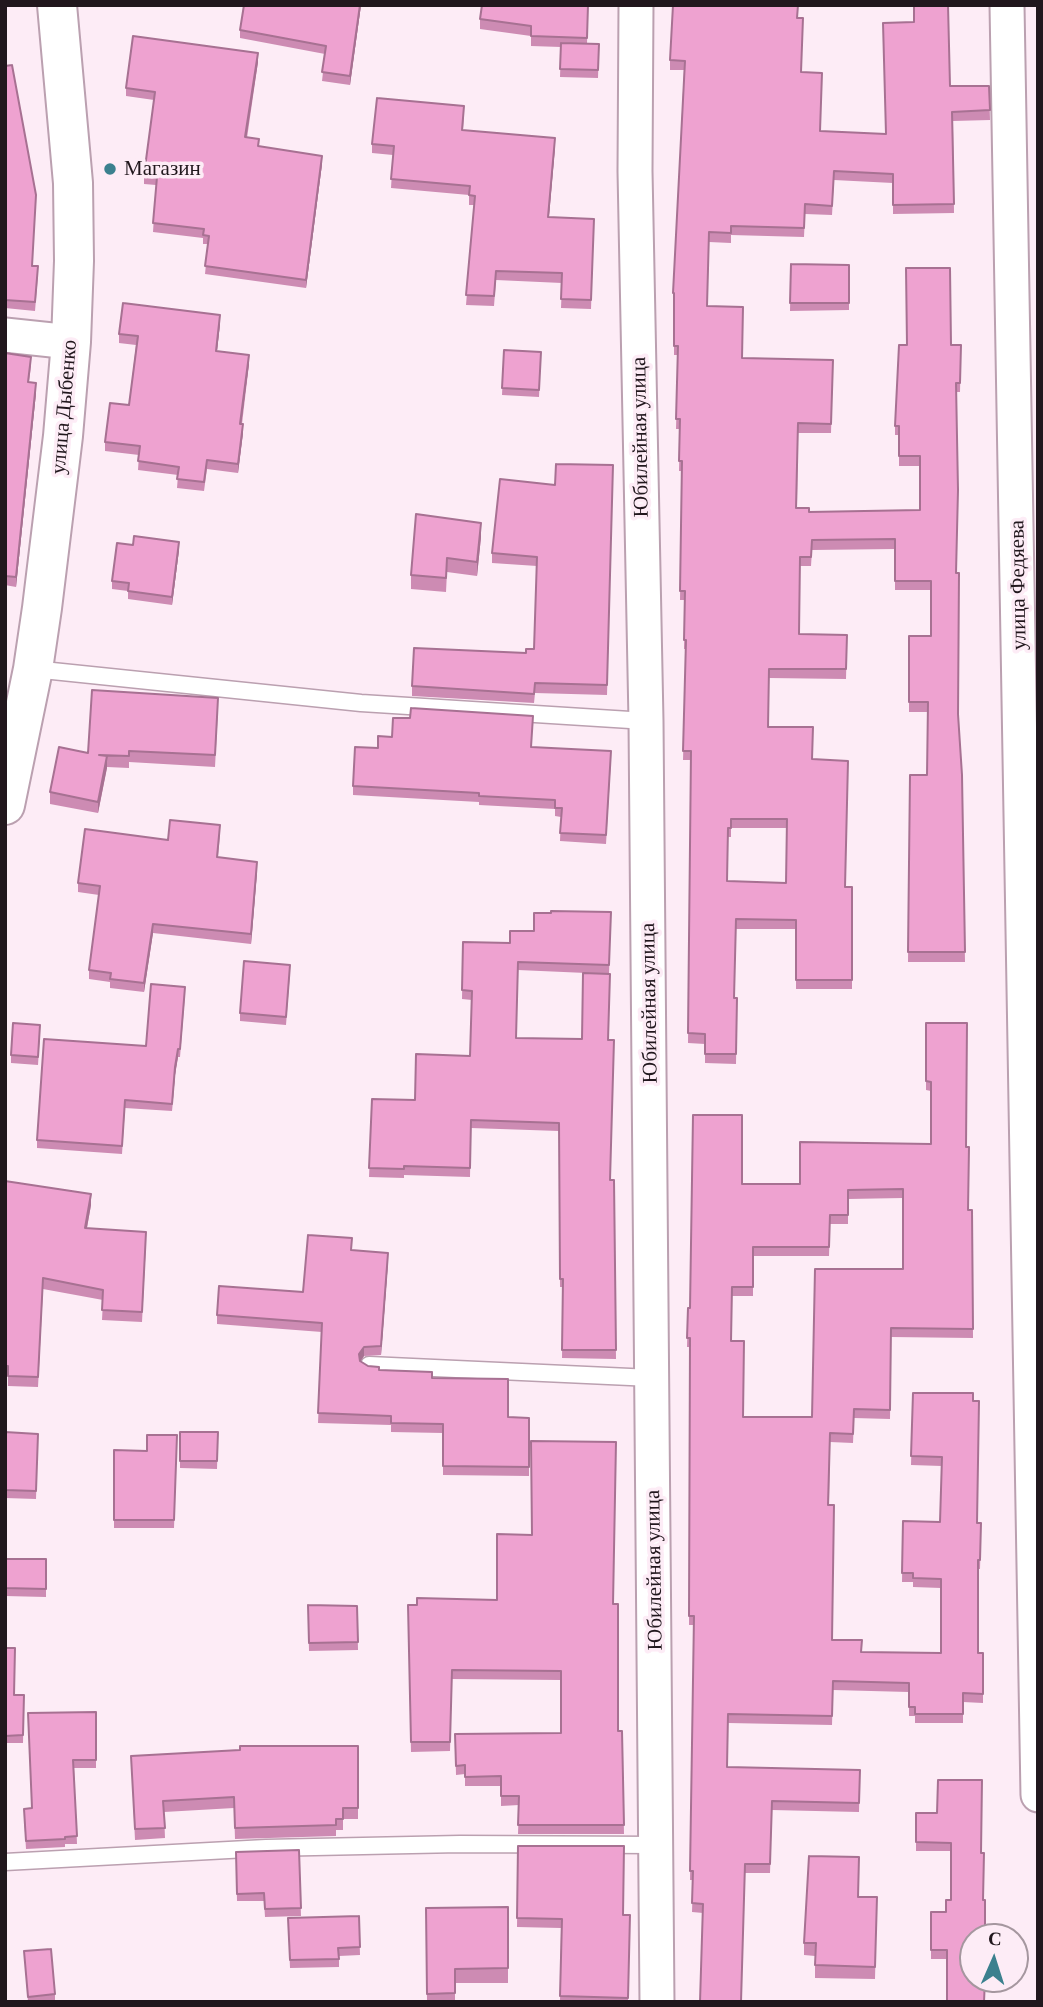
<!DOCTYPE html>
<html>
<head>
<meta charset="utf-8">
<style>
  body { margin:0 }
  #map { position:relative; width:1043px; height:2007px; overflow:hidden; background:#fdecf6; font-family:"Crimson Pro",serif }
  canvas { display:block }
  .frame { position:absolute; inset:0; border:7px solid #21171d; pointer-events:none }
  .north { position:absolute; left:959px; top:1923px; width:70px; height:70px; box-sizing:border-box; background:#fdecf6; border:2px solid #a5979f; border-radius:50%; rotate:3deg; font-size:19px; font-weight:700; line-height:28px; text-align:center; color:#21171d }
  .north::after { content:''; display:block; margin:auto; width:24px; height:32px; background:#3b808e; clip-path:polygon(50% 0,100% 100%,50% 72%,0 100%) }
</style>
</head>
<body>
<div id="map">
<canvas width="1043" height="2007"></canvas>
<div class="frame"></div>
<div class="north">С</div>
</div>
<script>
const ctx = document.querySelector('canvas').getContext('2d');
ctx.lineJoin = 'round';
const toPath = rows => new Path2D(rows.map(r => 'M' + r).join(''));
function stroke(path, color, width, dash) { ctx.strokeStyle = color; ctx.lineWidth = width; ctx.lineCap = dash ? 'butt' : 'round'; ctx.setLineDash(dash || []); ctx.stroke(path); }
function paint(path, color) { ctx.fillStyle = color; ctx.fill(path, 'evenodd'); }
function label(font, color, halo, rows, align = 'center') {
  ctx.font = font + ' "Crimson Pro",serif'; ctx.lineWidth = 7; ctx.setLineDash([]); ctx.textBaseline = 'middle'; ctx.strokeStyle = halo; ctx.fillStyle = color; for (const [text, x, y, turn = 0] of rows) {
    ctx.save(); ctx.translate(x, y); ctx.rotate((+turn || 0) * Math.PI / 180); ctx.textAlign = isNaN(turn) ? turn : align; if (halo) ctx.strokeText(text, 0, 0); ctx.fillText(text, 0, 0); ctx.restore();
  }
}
const lane = toPath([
  [33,669,361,703,646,721],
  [369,1365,652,1378],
  [5,1862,266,1848,460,1844,656,1845]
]);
const street = toPath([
  [636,5,635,171,646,721,657,2002],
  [1007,5,1038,1795],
  [5,335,71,342]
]);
const secondary = toPath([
  [5,805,33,669,42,608,63,436,71,342,74,261,73,183,57,5]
]);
const wall = toPath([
  [361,5,350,85,322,81,325,54,240,38,240,30],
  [588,5,587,44,599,44,598,78,560,77,561,47,531,46,531,36,480,29,480,19],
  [797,18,801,72,821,131,886,134,950,86,989,86,990,120,953,121,954,213,893,214,893,183,834,180,832,215,805,214,804,237,731,235,731,243,709,242,707,306,742,358,833,360,831,433,798,433,797,508,809,512,920,510,920,466,899,466,899,435,895,435,895,426,951,345,961,345,960,392,957,392,956,573,958,715,962,775,965,962,908,962,910,775,927,775,928,712,909,712,909,636,931,636,931,590,895,590,895,549,812,550,811,566,800,566,799,634,847,635,846,679,769,678,768,727,812,759,845,887,852,887,852,989,796,989,796,929,736,929,734,998,737,998,736,1064,705,1063,705,1044,688,1043,691,760,683,760,686,649,684,649,685,600,680,600,682,471,679,471,680,429,676,429,678,355,674,355,674,302,673,302,684,70,670,70,670,60],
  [731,828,786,828,786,883,727,881,728,837,731,837],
  [258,62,247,138,259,146,322,164,306,288,205,274,208,244,203,244,203,238,153,232,156,185,144,184,144,175,154,100,126,96,126,88],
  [5,66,32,266,38,275,35,311,5,308],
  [464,115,463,130,555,147,549,217,594,219,591,309,561,308,562,283,496,280,494,306,466,305,474,205,469,205,469,195,391,188,393,155,372,153,372,144],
  [791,264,849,265,849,310,790,311],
  [220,324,217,351,249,364,242,424,243,433,238,473,207,469,204,491,177,488,178,475,138,470,139,455,105,451,105,442,129,405,136,345,119,343,119,334],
  [504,350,541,352,539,397,502,395],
  [5,353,31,366,29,382,36,393,16,587,5,585],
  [613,465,607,695,535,693,534,703,412,696,412,686,526,653,534,649,537,566,492,563,492,553,555,485],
  [481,537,477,576,447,572,446,592,411,589,411,575],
  [179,550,172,605,128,599,128,591,112,589,112,581],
  [218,710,215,767,129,762,129,768,107,767,98,813,50,804,50,792,88,753],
  [532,747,611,760,606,844,560,841,561,817,555,816,555,809,479,805,479,802,353,795,353,786,378,748],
  [220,834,218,857,257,872,251,944,153,933,144,992,110,988,110,982,89,979,89,970,99,895,78,892,78,883,168,840],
  [611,912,609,974,518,970,516,1038,608,1040,610,1180,614,1180,616,1359,562,1358,563,1287,560,1287,559,1131,471,1128,470,1177,404,1175,404,1178,369,1177,372,1099,415,1100,470,1056,472,1000,462,999,463,942,510,943,534,931],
  [290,973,286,1025,240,1021,240,1013],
  [185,995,180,1057,178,1057,175,1075,172,1111,125,1108,122,1154,37,1148,37,1140,146,1046],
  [926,1023,966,1147,968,1210,972,1210,973,1338,891,1337,890,1419,854,1418,853,1443,830,1442,829,1505,832,1640,861,1652,941,1653,941,1588,913,1587,913,1582,902,1582,903,1521,940,1522,942,1466,911,1465,913,1393,981,1532,980,1569,978,1569,978,1653,983,1653,983,1703,963,1702,963,1723,915,1723,915,1716,909,1716,909,1692,833,1690,832,1725,728,1723,727,1767,860,1770,859,1812,772,1810,770,1873,745,1873,703,1913,692,1912,693,1880,690,1880,694,1625,689,1625,690,1347,687,1347,688,1308,690,1308,742,1184,800,1184,931,1144,931,1091,926,1090],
  [903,1198,903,1269,812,1417,743,1417,731,1341,732,1296,753,1296,753,1256,829,1256,830,1224,848,1224,848,1199],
  [40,1033,38,1065,11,1063,11,1055],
  [5,1181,91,1205,87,1228,146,1243,142,1322,102,1320,103,1300,43,1289,38,1387,8,1386,8,1376,5,1376],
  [351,1250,388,1262,381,1355,364,1356,360,1361,368,1366,379,1370,432,1378,508,1417,529,1418,529,1476,443,1475,443,1433,391,1432,391,1425,318,1423,322,1332,217,1324,217,1315,303,1292],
  [5,1432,38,1434,36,1499,5,1498],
  [180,1432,218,1432,217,1469,180,1468],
  [177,1435,174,1528,114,1528,114,1450,147,1451],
  [5,1559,46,1559,46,1597,5,1596],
  [613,1604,618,1731,622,1731,624,1834,518,1834,519,1805,501,1806,501,1786,465,1786,465,1774,456,1775,455,1734,561,1733,561,1680,452,1679,450,1751,411,1752,408,1605],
  [308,1605,357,1606,358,1650,309,1651],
  [5,1648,14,1695,24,1695,23,1743,5,1743],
  [96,1712,96,1768,74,1768,77,1844,65,1844,65,1847,26,1849,24,1816,32,1808],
  [358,1746,358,1819,343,1819,343,1830,336,1830,336,1836,235,1839,234,1808,164,1812,165,1838,135,1840,131,1756],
  [982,1780,947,1959,931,1959,931,1912,946,1912,951,1900,951,1851,916,1851,916,1813,937,1813],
  [518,1846,623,1915,630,1915,628,2002,560,2002,561,1928,517,1927],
  [299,1850,301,1916,265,1917,264,1901,237,1901,236,1852],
  [877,1897,875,1979,815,1978,815,1956,804,1955,804,1943],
  [508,1907,508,1983,455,1983,455,2002,427,2002,426,1908],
  [359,1916,360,1955,339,1956,339,1967,290,1968,288,1918],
  [24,1951,55,1994,55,2002,28,2002]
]);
const shadedWall = toPath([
  [360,5,361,5,350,85,350,76],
  [258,53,258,62,245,146,245,137],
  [555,138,555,147,548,226,548,217],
  [322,156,322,164,306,288,306,280],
  [220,315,220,324,216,360,216,351],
  [249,355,249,364,240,433,240,424],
  [36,383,36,393,16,587,16,577],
  [243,424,243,433,238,473,238,464],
  [481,523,481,537,477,576,477,562],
  [179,542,179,550,172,605,172,597],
  [107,756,107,768,98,813,98,802],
  [257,862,257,872,251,944,251,934],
  [153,924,153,933,144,992,144,983],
  [178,1049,178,1057,175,1075,172,1111,175,1067],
  [91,1194,91,1205,85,1238,85,1228],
  [388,1253,388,1262,381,1355,381,1346],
  [364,1347,364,1356,359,1364,359,1354]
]);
const building = toPath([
  [244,5,360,5,350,76,322,72,326,46,240,30,244,5],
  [482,5,588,5,587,38,531,36,531,26,480,19,482,5],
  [673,5,798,5,797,18,803,18,801,72,822,73,820,131,886,134,883,23,914,22,914,5,948,5,950,86,989,86,990,110,952,112,954,204,893,205,893,174,834,171,832,206,805,204,804,228,731,226,731,233,709,232,707,306,743,307,742,358,833,360,831,424,798,423,796,508,809,508,809,512,920,510,920,456,899,456,899,426,895,426,899,345,907,345,906,268,950,268,951,345,961,345,960,383,956,383,958,490,956,573,959,573,958,714,962,775,965,952,908,952,910,775,927,775,928,702,909,702,909,636,931,636,931,581,895,581,895,539,812,540,811,557,800,557,799,634,847,635,846,669,769,669,768,727,813,727,812,759,848,761,845,887,852,887,852,980,796,980,796,920,736,919,734,998,737,998,736,1054,705,1054,705,1034,688,1033,691,751,683,751,686,640,684,640,685,591,680,591,682,461,679,461,680,419,676,419,678,346,674,346,674,293,673,293,685,61,670,60,673,5],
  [731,819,787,819,786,883,727,881,728,828,731,828,731,819],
  [133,36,258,53,245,137,259,139,258,146,322,156,306,280,205,266,209,236,203,235,204,229,153,223,157,177,144,175,155,92,126,88,133,36],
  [561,43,599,44,598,70,560,69,561,43],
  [12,65,36,195,32,266,38,266,35,302,5,300,5,66,12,65],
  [377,98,464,106,462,130,555,138,548,217,594,219,591,300,561,299,562,273,496,271,494,296,466,295,475,196,469,195,470,186,391,179,394,146,372,144,377,98],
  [791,264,849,265,849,303,790,303,791,264],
  [123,303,220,315,216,351,249,355,240,424,243,424,238,464,207,460,204,482,177,479,179,467,138,461,140,446,105,442,110,403,129,405,138,336,119,334,123,303],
  [504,350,541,352,539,390,502,388,504,350],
  [5,353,31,357,28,382,36,383,16,577,5,576,5,353],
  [556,464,613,465,607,685,535,683,534,694,412,686,414,648,526,653,526,649,534,649,537,557,492,553,500,479,555,485,556,464],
  [416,514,481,523,477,562,447,558,446,578,411,575,416,514],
  [134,536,179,542,172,597,128,591,129,583,112,581,117,543,133,545,134,536],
  [92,690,218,698,215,755,129,751,129,756,99,755,107,756,98,802,50,792,59,747,88,753,92,690],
  [411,708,533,716,531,747,611,751,606,835,560,833,562,808,555,808,555,800,479,796,479,793,353,786,355,747,378,748,378,736,392,737,393,718,410,718,411,708],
  [170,820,220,825,217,857,257,862,251,934,153,924,144,983,110,979,111,973,89,970,100,886,78,883,85,829,168,840,170,820],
  [551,911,611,912,609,965,518,962,516,1038,582,1039,583,973,610,974,608,1040,614,1040,610,1180,614,1180,616,1350,562,1350,563,1279,560,1279,559,1123,471,1120,470,1168,404,1166,404,1169,369,1168,372,1099,415,1100,416,1054,470,1056,472,991,462,990,463,942,510,943,510,931,534,931,534,913,551,913,551,911],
  [244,961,290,965,286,1017,240,1013,244,961],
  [151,984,185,987,180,1049,178,1049,175,1067,172,1104,125,1100,122,1146,37,1140,44,1039,146,1046,151,984],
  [13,1023,40,1025,38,1057,11,1055,13,1023],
  [926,1023,967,1023,966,1147,969,1147,968,1210,972,1210,973,1329,891,1328,890,1410,854,1409,853,1434,830,1433,828,1505,834,1505,832,1640,862,1640,861,1652,941,1653,941,1579,913,1578,913,1573,902,1573,903,1521,940,1522,942,1457,911,1456,913,1393,973,1393,973,1401,979,1401,977,1523,981,1523,980,1560,978,1560,978,1653,983,1653,983,1694,963,1693,963,1714,915,1714,915,1707,909,1707,909,1683,833,1681,832,1716,728,1714,727,1767,860,1770,859,1803,772,1801,770,1864,745,1864,741,2002,700,2002,703,1904,692,1903,693,1871,690,1871,694,1616,689,1616,690,1338,687,1338,688,1308,690,1308,693,1115,742,1115,742,1184,800,1184,800,1142,931,1144,931,1082,926,1081,926,1023],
  [903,1189,903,1269,815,1269,812,1417,743,1417,744,1341,731,1341,732,1287,753,1287,753,1247,829,1247,830,1215,848,1215,848,1190,903,1189],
  [5,1181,91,1194,85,1228,146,1232,142,1312,102,1310,103,1290,43,1278,38,1377,8,1376,8,1366,5,1366,5,1181],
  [308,1235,352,1238,351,1250,388,1253,381,1346,364,1347,359,1354,360,1361,368,1366,379,1367,379,1370,432,1372,432,1378,508,1379,508,1417,529,1418,529,1467,443,1466,443,1424,391,1423,391,1416,318,1413,322,1323,217,1315,219,1286,303,1292,308,1235],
  [5,1432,38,1434,36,1491,5,1490,5,1432],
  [180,1432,218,1432,217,1461,180,1461,180,1432],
  [147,1435,177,1435,174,1520,114,1520,114,1450,147,1451,147,1435],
  [531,1441,616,1442,613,1604,618,1604,618,1731,622,1731,624,1825,518,1825,519,1796,501,1796,501,1776,465,1777,465,1765,456,1766,455,1734,561,1733,561,1671,452,1670,450,1742,411,1742,408,1605,417,1605,417,1598,497,1600,497,1534,532,1535,531,1441],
  [5,1559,46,1559,46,1589,5,1588,5,1559],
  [308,1605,357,1606,358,1642,309,1643,308,1605],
  [5,1648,15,1648,14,1695,24,1695,23,1735,5,1736,5,1648],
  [96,1712,96,1760,73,1760,77,1836,65,1837,65,1839,26,1841,24,1809,32,1808,28,1713,96,1712],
  [240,1746,358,1746,358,1808,343,1808,343,1819,336,1819,336,1825,235,1828,234,1797,163,1801,165,1828,135,1829,131,1756,240,1750,240,1746],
  [938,1780,982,1780,981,1853,984,1853,983,1900,985,1900,985,1937,973,1937,973,1979,985,1979,984,2002,947,2002,947,1950,931,1950,931,1912,946,1912,946,1900,951,1900,951,1843,916,1842,916,1813,937,1813,938,1780],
  [518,1846,624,1846,623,1915,630,1915,628,1998,560,1996,562,1919,517,1918,518,1846],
  [299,1850,301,1908,265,1909,264,1893,237,1894,236,1852,299,1850],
  [809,1856,859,1857,858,1897,877,1897,875,1967,815,1965,816,1943,804,1943,809,1856],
  [508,1907,508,1968,455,1969,455,1993,427,1994,426,1908,508,1907],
  [359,1916,360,1947,338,1948,339,1959,290,1960,288,1918,359,1916],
  [51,1949,55,1994,28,1997,24,1951,51,1949]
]);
const markers = [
  [110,169,7,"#3b808e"]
];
const poiNames = [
  ["Магазин",124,169]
];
const streetNames = [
  ["улица Дыбенко",64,407,-85],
  ["Юбилейная улица",640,437,-91],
  ["улица Федяева",1018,585,-91],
  ["Юбилейная улица",649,1003,-91],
  ["Юбилейная улица",654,1570,-91]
];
stroke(lane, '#bba0b0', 19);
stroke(street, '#bba0b0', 37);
stroke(secondary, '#bba0b0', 42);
stroke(lane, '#fff', 16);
stroke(street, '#fff', 33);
stroke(secondary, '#fff', 38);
paint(wall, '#cd8bb3');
paint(shadedWall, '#a77192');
paint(building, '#eea2d0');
stroke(building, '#a77192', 2);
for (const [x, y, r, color] of markers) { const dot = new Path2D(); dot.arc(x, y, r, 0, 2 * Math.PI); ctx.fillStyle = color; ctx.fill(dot); stroke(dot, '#fdecf6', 2.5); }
label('21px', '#21171d', '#fdecf6', poiNames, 'left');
label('21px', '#21171d', '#fdecf6', streetNames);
</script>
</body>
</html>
